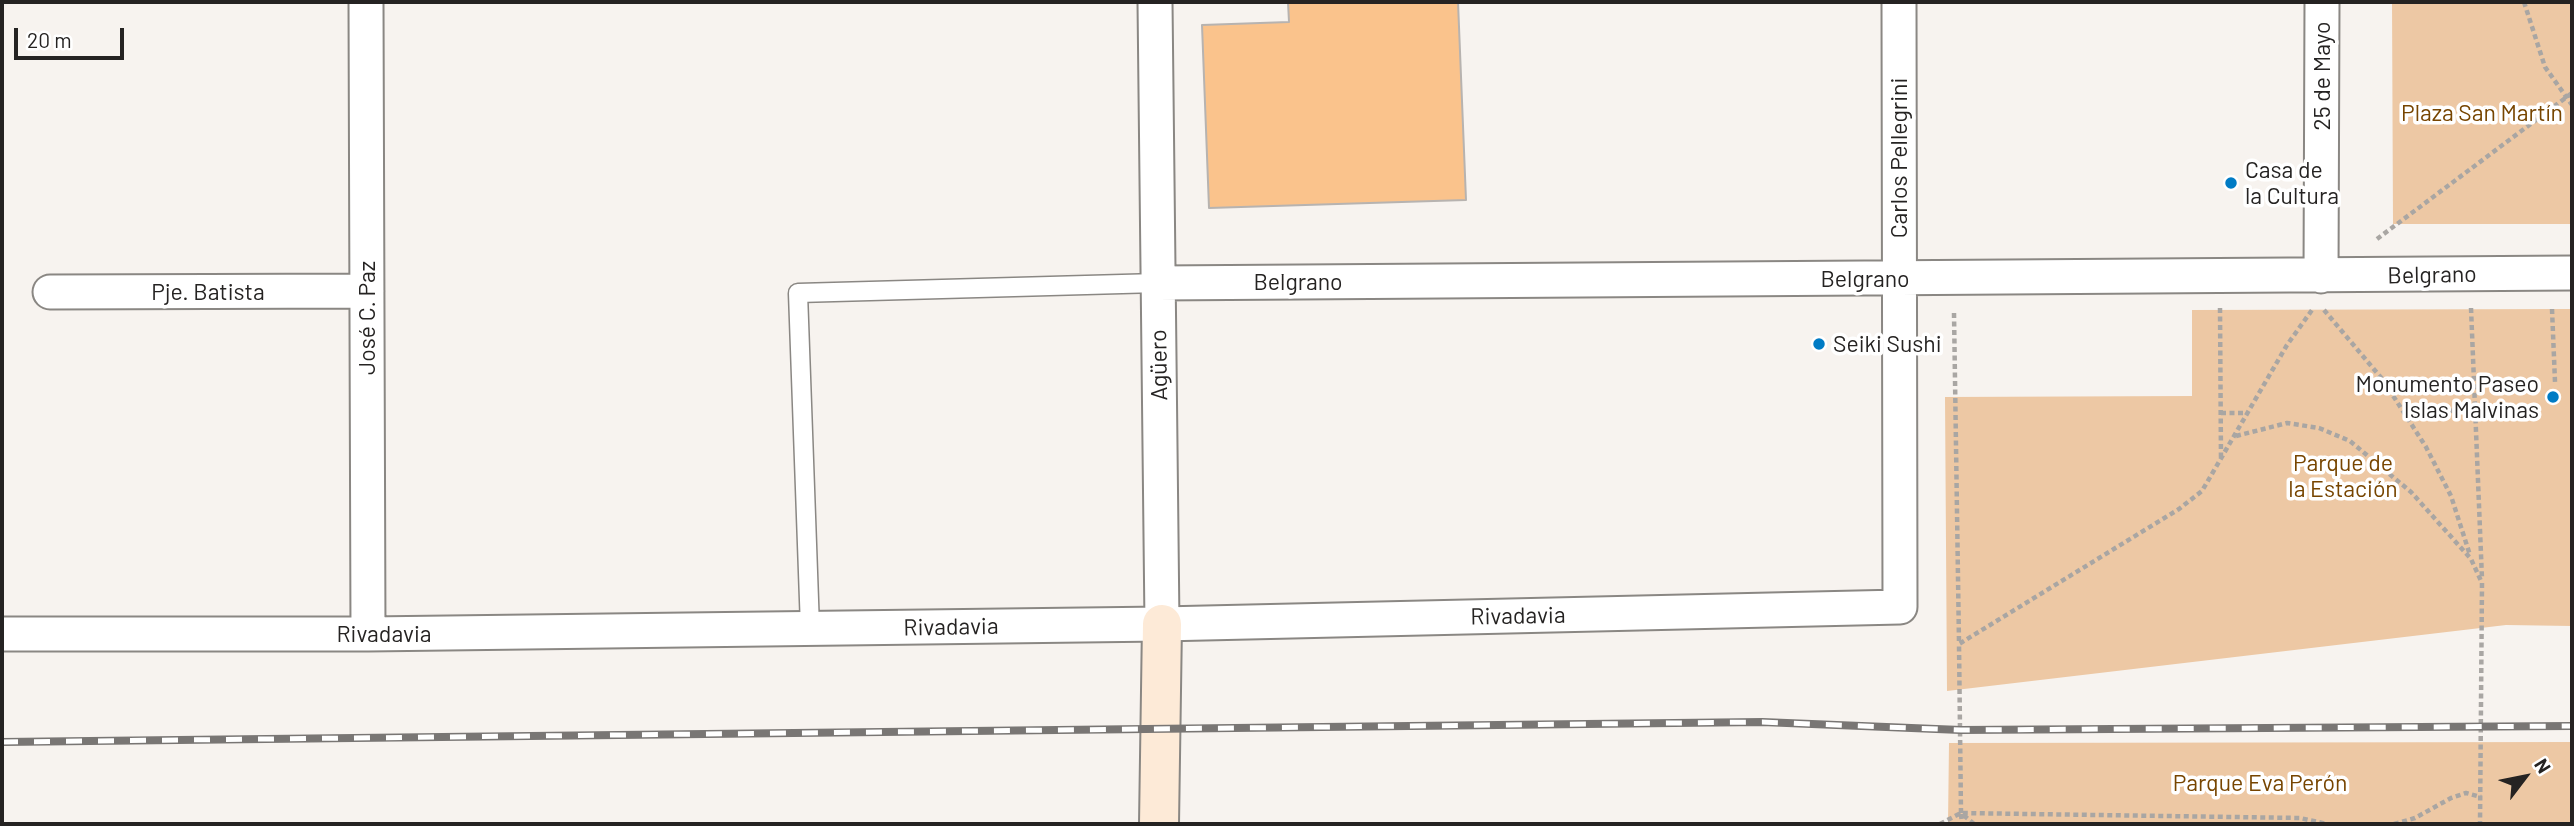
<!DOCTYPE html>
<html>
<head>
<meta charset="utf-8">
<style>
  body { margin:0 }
  #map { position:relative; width:2574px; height:826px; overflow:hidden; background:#f7f3ef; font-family:Barlow,sans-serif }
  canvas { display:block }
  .frame { position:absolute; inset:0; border:4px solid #252322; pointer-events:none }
  .north { position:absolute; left:2490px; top:742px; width:70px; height:70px; -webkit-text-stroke:5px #fff; paint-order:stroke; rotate:58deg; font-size:19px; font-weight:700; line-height:28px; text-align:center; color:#252322 }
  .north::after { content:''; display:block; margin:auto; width:24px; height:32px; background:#252322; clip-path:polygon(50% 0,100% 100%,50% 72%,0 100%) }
  .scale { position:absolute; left:14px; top:28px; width:110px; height:32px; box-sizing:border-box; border:4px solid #252322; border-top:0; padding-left:9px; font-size:21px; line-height:24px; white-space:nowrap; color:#252322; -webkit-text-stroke:5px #fff; paint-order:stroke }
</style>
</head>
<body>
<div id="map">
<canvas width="2574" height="826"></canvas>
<div class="frame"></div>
<div class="north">N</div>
<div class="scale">20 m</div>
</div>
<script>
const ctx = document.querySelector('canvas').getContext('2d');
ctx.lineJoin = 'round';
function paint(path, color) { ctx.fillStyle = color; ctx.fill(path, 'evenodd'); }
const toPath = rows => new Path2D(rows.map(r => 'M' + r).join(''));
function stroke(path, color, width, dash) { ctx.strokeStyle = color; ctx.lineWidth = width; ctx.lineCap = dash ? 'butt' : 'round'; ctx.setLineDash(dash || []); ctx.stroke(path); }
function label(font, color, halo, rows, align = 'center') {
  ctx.font = font + ' Barlow,sans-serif'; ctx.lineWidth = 7; ctx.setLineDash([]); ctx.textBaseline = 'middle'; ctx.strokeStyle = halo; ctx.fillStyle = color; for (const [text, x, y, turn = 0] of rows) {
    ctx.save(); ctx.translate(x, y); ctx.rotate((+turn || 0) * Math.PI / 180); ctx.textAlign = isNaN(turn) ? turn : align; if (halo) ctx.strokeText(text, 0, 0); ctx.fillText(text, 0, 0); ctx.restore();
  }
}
const green = toPath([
  [2392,2,2572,2,2572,224,2393,224],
  [2572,309,2572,626,2506,625,1947,691,1945,397,2192,396,2192,310],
  [2572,742,2572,824,1948,824,1949,743]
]);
const building = toPath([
  [1288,2,1458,2,1466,200,1209,208,1202,25,1289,22,1288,2]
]);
const path = toPath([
  [2524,2,2545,67,2572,105],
  [2377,239,2572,93],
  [2220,308,2221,461],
  [2471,308,2482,579],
  [2552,309,2555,382],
  [2324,310,2383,380,2426,447,2451,496,2470,555],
  [1954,313,1959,643],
  [2405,412,2475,410],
  [2221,413,2248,413],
  [2236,436,2287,423,2319,428,2350,441,2411,492,2471,559,2482,583,2480,824],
  [1961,814,1962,824],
  [1940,824,1961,813,2300,818,2327,824],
  [1974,824,1961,813,1959,644,2179,509,2202,491,2287,345,2312,310],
  [2394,824,2415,818,2451,798,2466,793,2481,797]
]);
const lane = toPath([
  [810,628,798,293,1158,283]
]);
const street = toPath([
  [366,2,368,634],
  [1155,2,1162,624],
  [2321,276,2322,2],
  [1158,283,2572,273],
  [50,292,367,291],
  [2,634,368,634,1162,624,1900,607,1899,2]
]);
const secondary = toPath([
  [1159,824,1162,624]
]);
const rail = toPath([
  [2,742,1762,722,1961,730,2572,726]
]);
const markers = [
  [2231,183,7,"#007bc4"],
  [1819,344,7,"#007bc4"],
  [2553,397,7,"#007bc4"]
];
const streetNames = [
  ["25 de Mayo",2322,76,-90],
  ["Carlos Pellegrini",1899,158,-90],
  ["Belgrano",2432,275,-1],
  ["Belgrano",1865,279],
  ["Belgrano",1298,282],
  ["Pje. Batista",208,292],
  ["José C. Paz",367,318,-90],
  ["Agüero",1159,365,-91],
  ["Rivadavia",1518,616,-1],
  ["Rivadavia",951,627,-1],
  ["Rivadavia",384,634]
];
const parkNames = [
  ["Plaza San Martín",2482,113],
  ["Parque de",2343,463],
  ["la Estación",2343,489],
  ["Parque Eva Perón",2260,783]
];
const poiNames = [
  ["Casa de",2245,170],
  ["la Cultura",2245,196],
  ["Seiki Sushi",1833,344],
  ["Monumento Paseo",2539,384,"right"],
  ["Islas Malvinas",2539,410,"right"]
];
paint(green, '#edc8a4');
paint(building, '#fac38c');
stroke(building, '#b7b3b0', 2);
stroke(lane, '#8a8783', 21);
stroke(street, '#8a8783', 37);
stroke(secondary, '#8a8783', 42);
stroke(path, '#a9a6a3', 4.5, [5, 3.5]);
stroke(lane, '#fff', 18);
stroke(street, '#fff', 33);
stroke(secondary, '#fdead7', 38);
stroke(rail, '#797674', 8);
stroke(rail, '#fff', 5, [16]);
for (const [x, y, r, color] of markers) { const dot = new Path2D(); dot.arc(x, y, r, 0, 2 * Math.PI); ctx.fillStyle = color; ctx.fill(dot); stroke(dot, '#fff', 2.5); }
label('23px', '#252322', '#fff', streetNames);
label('23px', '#774500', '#fff', parkNames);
label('23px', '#252322', '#fff', poiNames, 'left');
</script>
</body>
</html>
